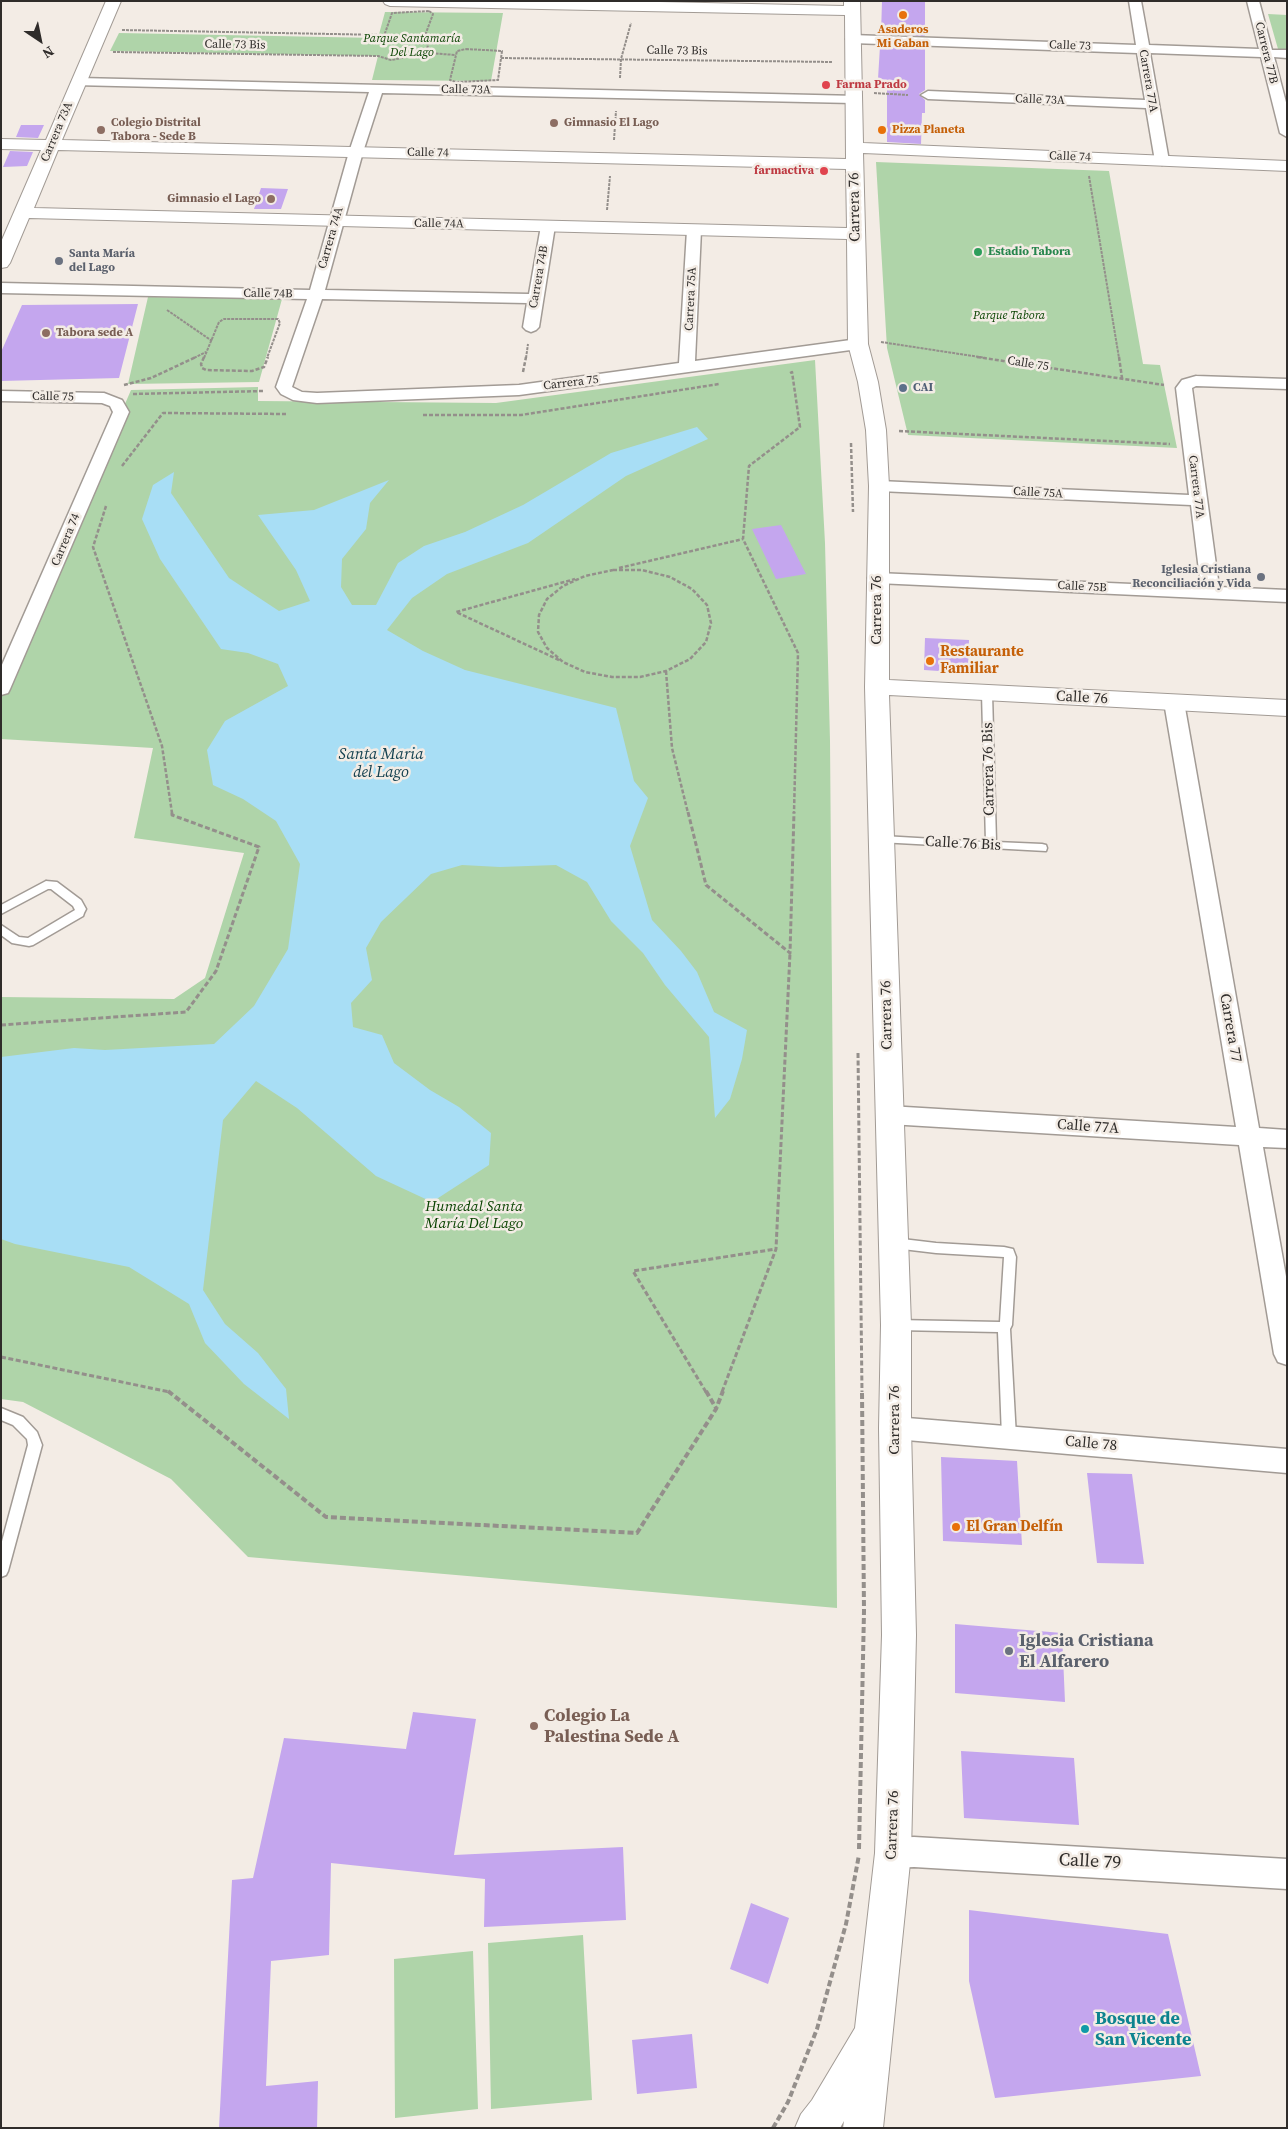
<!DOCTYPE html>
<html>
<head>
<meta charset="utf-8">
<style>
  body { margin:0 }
  #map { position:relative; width:1288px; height:2129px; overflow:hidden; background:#f3ece5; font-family:"Source Serif 4",serif }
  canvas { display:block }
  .frame { position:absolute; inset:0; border:2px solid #2f2c2a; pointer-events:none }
  .north { position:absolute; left:15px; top:15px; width:50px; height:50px; -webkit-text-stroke:4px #f3ece5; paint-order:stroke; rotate:146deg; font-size:14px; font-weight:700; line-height:20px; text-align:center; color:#2f2c2a }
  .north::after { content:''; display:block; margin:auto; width:18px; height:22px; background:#2f2c2a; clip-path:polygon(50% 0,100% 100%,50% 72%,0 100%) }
</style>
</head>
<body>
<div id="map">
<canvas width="1288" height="2129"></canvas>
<div class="frame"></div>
<div class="north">N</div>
</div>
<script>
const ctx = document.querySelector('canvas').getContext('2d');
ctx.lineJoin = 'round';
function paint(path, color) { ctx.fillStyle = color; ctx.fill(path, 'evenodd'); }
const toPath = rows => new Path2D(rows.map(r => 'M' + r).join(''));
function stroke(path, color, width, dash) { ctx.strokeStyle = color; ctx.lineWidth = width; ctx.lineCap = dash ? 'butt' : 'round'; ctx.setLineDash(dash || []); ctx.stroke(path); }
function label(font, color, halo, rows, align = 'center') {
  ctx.font = font + ' "Source Serif 4",serif'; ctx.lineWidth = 5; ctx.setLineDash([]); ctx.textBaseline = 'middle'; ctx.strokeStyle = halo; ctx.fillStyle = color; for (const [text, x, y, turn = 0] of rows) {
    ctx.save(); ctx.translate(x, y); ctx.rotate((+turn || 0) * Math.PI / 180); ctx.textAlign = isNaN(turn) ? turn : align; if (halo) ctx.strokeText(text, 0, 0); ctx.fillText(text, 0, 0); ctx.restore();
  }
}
const green = toPath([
  [385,12,503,13,491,81,372,80,378,56,110,51,119,33,378,38],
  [1268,14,1287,15,1287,49,1278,49],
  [876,162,1109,171,1143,364,1160,365,1177,448,908,435,887,348],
  [148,297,282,299,259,382,128,384],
  [815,360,825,543,830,741,837,1608,248,1557,171,1479,23,1402,1,1399,1,997,174,999,205,978,244,853,134,838,153,748,1,739,1,692,131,390,258,387,258,401,496,403],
  [583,1935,592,2100,491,2109,488,1943],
  [473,1951,478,2109,395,2118,394,1959]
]);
const water = toPath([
  [697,427,708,439,626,476,528,543,447,574,412,598,387,630,423,651,465,670,616,708,634,781,648,798,630,846,652,920,681,951,697,972,714,1012,747,1030,742,1059,730,1099,715,1118,709,1037,665,985,643,953,611,921,587,882,556,865,500,867,462,865,431,874,381,922,366,948,372,980,351,1003,353,1027,382,1035,394,1063,430,1090,459,1107,491,1133,489,1165,432,1202,376,1176,297,1108,256,1081,223,1120,203,1290,225,1324,258,1353,286,1389,289,1419,244,1384,205,1343,189,1304,129,1267,15,1244,1,1239,1,1057,74,1048,105,1050,214,1044,254,1006,288,949,300,864,276,821,243,799,213,785,207,750,225,721,288,686,278,664,248,653,221,649,160,559,142,519,153,485,174,472,171,493,229,578,279,611,310,601,296,570,258,515,314,510,389,480,370,503,366,529,342,559,341,587,352,605,376,605,398,563,424,546,465,532,523,505,611,453]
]);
const building = toPath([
  [882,1,925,1,925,36,881,34],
  [880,46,925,47,925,90,919,94,925,100,925,113,922,113,921,144,887,142,887,80,878,79],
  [21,125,44,125,38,138,16,137],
  [10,151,33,152,27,166,3,167],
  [261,188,288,189,281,209,254,209],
  [138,304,119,378,1,381,1,352,22,305],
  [781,525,806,574,776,579,752,529],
  [925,638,969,640,968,673,924,670],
  [941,1457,1017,1461,1022,1545,943,1541],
  [1087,1473,1132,1474,1144,1564,1097,1563],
  [955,1624,1062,1633,1065,1702,955,1693],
  [413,1712,476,1719,454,1855,623,1847,626,1920,484,1927,485,1879,331,1863,329,1955,271,1961,266,2086,318,2081,317,2128,219,2128,232,1880,253,1878,284,1738,406,1749],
  [961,1751,1074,1758,1079,1825,964,1818],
  [751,1903,789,1918,768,1984,730,1969],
  [969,1910,1168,1934,1201,2076,995,2098,969,1981],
  [692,2034,697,2088,637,2094,632,2040]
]);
const pathFar3 = toPath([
  [429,11,433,14,423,41,388,42,383,39,392,13,429,11],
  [122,30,384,35],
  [423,41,428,43,427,53,456,55],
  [466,49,502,51,498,80,456,82,450,80,457,51,466,49],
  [113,52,378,56,391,60,427,53],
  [501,58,833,62],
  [620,78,621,59,631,23],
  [874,93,908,95],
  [614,140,616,111],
  [1089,176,1119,358],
  [607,210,610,176],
  [167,310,212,341],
  [881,342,986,358],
  [194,358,206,352],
  [204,358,219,322,224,319,278,319,280,323,267,358],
  [526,358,528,344]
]);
const pathFar2 = toPath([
  [204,357,201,364,202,368,206,370,252,371,264,367,268,357],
  [977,357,1164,385],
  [1119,357,1122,378],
  [523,372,526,357],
  [790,373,792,372,800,427,749,466,743,539,798,653,794,813],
  [124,385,151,378,196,357],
  [133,394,264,391],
  [423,415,521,415,719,384],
  [899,431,1170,444],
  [851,443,853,512],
  [122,466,163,413,287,414],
  [106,506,93,547,162,746,172,813],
  [619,568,743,539],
  [613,570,642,570,670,577,692,589,707,605,711,623,706,642,690,659,666,671,640,677,612,677,585,672,563,662,547,648,538,632,539,615,547,599,563,586,585,576,613,570],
  [559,660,456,612,575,579],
  [666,671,672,748,688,813]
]);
const pathFar1 = toPath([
  [688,812,706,885,790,953,794,812],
  [1,1025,186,1012,216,971,259,847,172,815,172,812],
  [858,1053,862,1392],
  [1,1357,170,1392],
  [706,1392,633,1271,776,1249],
  [722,1392,776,1249,790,953]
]);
const path = toPath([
  [168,1391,326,1517,637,1533,716,1409,723,1391],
  [706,1391,716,1408],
  [859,1849,864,1611,862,1391],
  [773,2128,788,2102,817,2029,846,1924,859,1855]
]);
const lane = toPath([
  [987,690,992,693,996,842,1042,844,1046,845,1047,848,1046,851,879,842,878,840,883,836,986,842,982,693,987,690],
  [46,881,57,882,81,900,86,909,84,913,83,916,33,945,29,946,12,943,1,935,1,925,19,937,28,938,75,910,73,906,51,889,48,889,1,914,1,905,46,881],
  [894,1238,936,1243,1004,1247,1013,1249,1016,1257,1012,1325,1010,1329,1016,1437,1014,1441,1009,1443,1004,1441,1002,1437,998,1332,896,1330,892,1329,890,1325,892,1321,896,1320,1000,1322,1004,1257,936,1253,894,1248,890,1247,888,1243,890,1239,894,1238],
  [1,1408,23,1417,37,1432,42,1445,8,1571,6,1575,1,1577,1,1545,28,1445,27,1439,13,1425,1,1420,1,1408]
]);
const street = toPath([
  [1129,1,1141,1,1149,45,1259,49,1247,1,1259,1,1272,50,1287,50,1287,58,1274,57,1287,106,1287,137,1280,133,1261,57,1150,53,1169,161,1162,165,1155,161,1146,108,928,99,921,95,928,91,1145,100,1137,53,852,43,846,39,852,35,1136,45,1129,1],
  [79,78,858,96,860,99,853,103,382,93,363,152,325,290,529,294,541,226,543,223,548,222,553,223,555,226,539,327,536,330,531,332,526,330,523,327,527,303,322,299,292,387,302,392,317,393,519,385,679,363,687,230,689,227,694,226,699,227,701,230,695,361,858,339,864,341,866,344,864,347,858,349,519,395,317,403,293,400,281,394,276,387,307,299,1,293,1,283,310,290,349,152,369,92,74,85,72,82,79,78],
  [1196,376,1287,379,1287,389,1196,386,1192,388,1219,587,1287,590,1287,602,877,583,871,582,868,578,871,574,877,573,1201,587,1191,505,879,491,873,490,870,486,873,482,879,481,1189,495,1176,388,1182,380,1196,376],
  [1,391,104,393,122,400,129,412,10,689,8,693,1,695,1,667,113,412,110,406,102,403,1,401,1,391],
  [1174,696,1181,698,1184,702,1259,1128,1287,1130,1287,1148,1263,1147,1287,1282,1287,1365,1278,1362,1274,1354,1239,1145,889,1124,881,1121,878,1115,881,1109,889,1106,1236,1127,1164,702,1167,698,1174,696],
  [895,1417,1287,1449,1287,1473,895,1439,886,1436,882,1428,886,1420,895,1417],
  [914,1837,1287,1859,1287,1889,914,1867,893,1868,882,1864,878,1853,882,1842,893,1838,914,1837]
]);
const secondary = toPath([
  [106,1,121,1,62,140,846,159,845,15,390,6,385,4,383,1,613,1,844,6,844,1,860,1,863,143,1287,161,1287,171,863,153,868,344,878,382,886,430,889,486,889,680,1287,700,1287,716,889,695,911,1325,911,1428,916,1635,911,1853,883,2128,843,2128,844,2121,840,2128,795,2128,801,2114,812,2100,855,2028,875,1853,882,1635,879,1428,881,1325,865,687,869,486,866,430,858,382,848,344,847,239,29,218,10,263,7,267,1,268,1,242,41,150,1,149,1,139,46,140,106,1],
  [58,150,846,169,847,228,34,208,58,150]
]);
const markers = [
  [903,15,5,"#e8710a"],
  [826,85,5,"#e0444e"],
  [554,123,5,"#8d6e63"],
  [101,130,5,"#8d6e63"],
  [882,130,5,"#e8710a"],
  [824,171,5,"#e0444e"],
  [271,199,5,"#8d6e63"],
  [978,252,5,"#2e9e5b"],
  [59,261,5,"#6b7280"],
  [46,333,5,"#8d6e63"],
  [903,388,5,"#5c6f8a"],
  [1261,577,5,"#6b7280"],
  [930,661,5,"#e8710a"],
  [956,1527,5,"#e8710a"],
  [1009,1651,5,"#6b7280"],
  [534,1726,5,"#8d6e63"],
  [1085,2029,5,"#0f9aa8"]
];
const farFoodnames = [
  ["Asaderos",903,30],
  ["Mi Gaban",903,44],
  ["Pizza Planeta",892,130,"left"]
];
const farParknames = [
  ["Parque Santamaría",412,39],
  ["Del Lago",412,53],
  ["Parque Tabora",1009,316]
];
const farStreetnames = [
  ["Calle 73 Bis",235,45,1],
  ["Calle 73",1070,46,2],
  ["Calle 73 Bis",677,51,1],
  ["Carrera 77B",1266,53,76],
  ["Carrera 77A",1148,81,80],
  ["Calle 73A",466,90,1],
  ["Calle 73A",1040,100,2],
  ["Carrera 73A",57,132,-67],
  ["Calle 74",428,153,1],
  ["Calle 74",1070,157,2],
  ["Calle 74A",439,224,1],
  ["Carrera 74A",331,238,-74],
  ["Carrera 74B",539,277,-80],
  ["Calle 74B",268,294,1],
  ["Carrera 75A",691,299,-87],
  ["Calle 75",1028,364,9],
  ["Carrera 75",571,383,-7],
  ["Calle 75",53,397,1],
  ["Carrera 77A",1196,487,83],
  ["Calle 75A",1038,493,3],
  ["Carrera 74",66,540,-67],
  ["Calle 75B",1082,587,3]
];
const farHealthnames = [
  ["Farma Prado",836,85],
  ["farmactiva",814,171,"right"]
];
const farEducationnames = [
  ["Colegio Distrital",111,123],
  ["Tabora - Sede B",111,137],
  ["Gimnasio El Lago",564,123],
  ["Gimnasio el Lago",261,199,"right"],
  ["Tabora sede A",56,333]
];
const farLeisurenames = [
  ["Estadio Tabora",988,252]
];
const farWorshipnames = [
  ["Santa María",69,254],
  ["del Lago",69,268],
  ["Iglesia Cristiana",1251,570,"right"],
  ["Reconciliación y Vida",1251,584,"right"]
];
const farServicenames = [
  ["CAI",913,388]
];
const streetNames = [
  ["Carrera 76",855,207,-91],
  ["Carrera 76",877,610,-90],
  ["Calle 76",1082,698,3],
  ["Carrera 76 Bis",989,769,-91],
  ["Calle 76 Bis",963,844,3],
  ["Carrera 76",887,1015,-91],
  ["Carrera 77",1230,1028,80],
  ["Calle 77A",1088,1127,4],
  ["Carrera 76",895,1420,-90],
  ["Calle 78",1091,1444,5],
  ["Carrera 76",893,1825,-88]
];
const foodNames = [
  ["Restaurante",940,652],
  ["Familiar",940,669],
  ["El Gran Delfín",966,1527]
];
const parkNames = [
  ["Humedal Santa",474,1207],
  ["María Del Lago",474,1224]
];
const waterNames = [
  ["Santa Maria",381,755],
  ["del Lago",381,773]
];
const nearWorshipnames = [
  ["Iglesia Cristiana",1019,1641],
  ["El Alfarero",1019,1662]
];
const nearEducationnames = [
  ["Colegio La",544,1716],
  ["Palestina Sede A",544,1737]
];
const nearStreetnames = [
  ["Calle 79",1090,1862,3]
];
const nearCulturenames = [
  ["Bosque de",1095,2019],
  ["San Vicente",1095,2040]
];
paint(green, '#afd4a9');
paint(water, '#a8def5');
paint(building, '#c4a6ee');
stroke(lane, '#a29b95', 3);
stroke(street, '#a29b95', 3);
stroke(secondary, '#a29b95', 2);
stroke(pathFar3, '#948f8b', 2, [3, 1]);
stroke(pathFar2, '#948f8b', 2.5, [4, 2]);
stroke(pathFar1, '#948f8b', 3, [5, 2.5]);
stroke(path, '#948f8b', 4, [6, 3]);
paint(lane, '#fff');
paint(street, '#fff');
paint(secondary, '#fff');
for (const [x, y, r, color] of markers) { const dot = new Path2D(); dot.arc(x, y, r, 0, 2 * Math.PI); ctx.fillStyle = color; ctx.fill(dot); stroke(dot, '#f3ece5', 2); }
label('bold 12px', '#c56008', '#f3ece5', farFoodnames);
label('italic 12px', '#094301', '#f3ece5', farParknames);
label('12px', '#2f2c2a', '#f3ece5', farStreetnames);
label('bold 12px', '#be3a42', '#f3ece5', farHealthnames, 'left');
label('bold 12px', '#785e54', '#f3ece5', farEducationnames, 'left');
label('bold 12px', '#27864d', '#f3ece5', farLeisurenames, 'left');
label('bold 12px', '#5b616d', '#f3ece5', farWorshipnames, 'left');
label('bold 12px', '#4e5e75', '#f3ece5', farServicenames, 'left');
label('15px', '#2f2c2a', '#f3ece5', streetNames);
label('bold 15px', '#c56008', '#f3ece5', foodNames, 'left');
label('italic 15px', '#094301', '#f3ece5', parkNames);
label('italic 16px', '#144150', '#f3ece5', waterNames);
label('bold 18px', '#5b616d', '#f3ece5', nearWorshipnames, 'left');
label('bold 18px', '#785e54', '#f3ece5', nearEducationnames, 'left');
label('18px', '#2f2c2a', '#f3ece5', nearStreetnames);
label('bold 18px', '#0d838f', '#f3ece5', nearCulturenames, 'left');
</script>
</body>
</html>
